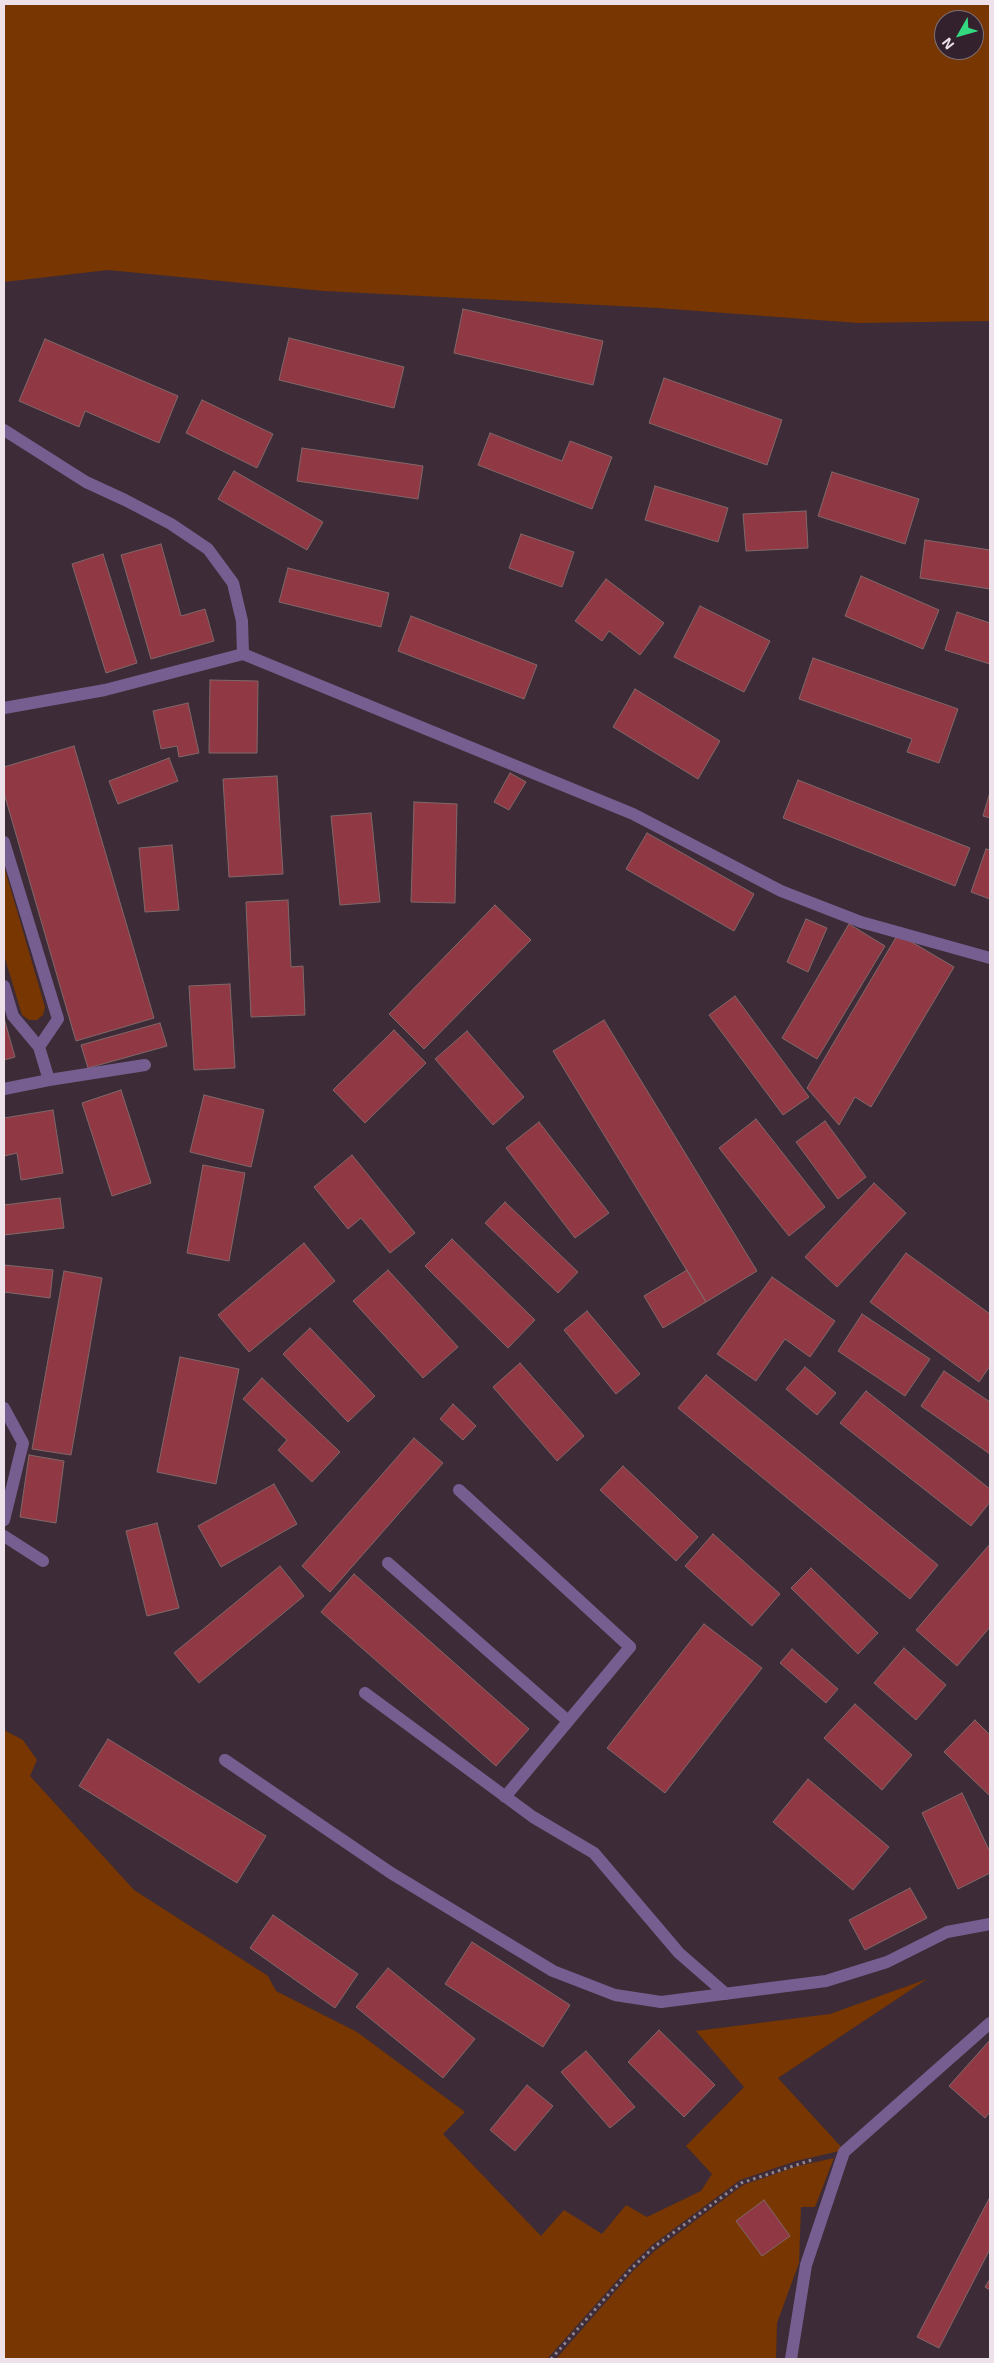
<!DOCTYPE html>
<html>
<head>
<meta charset="utf-8">
<style>
  body { margin:0 }
  #map { position:relative; width:994px; height:2363px; overflow:hidden; background:#3d2c37; font-family:"Exo 2",sans-serif }
  canvas { display:block }
  .frame { position:absolute; inset:0; border:5px solid #ede2e9; pointer-events:none }
  .north { position:absolute; left:934px; top:10px; width:50px; height:50px; box-sizing:border-box; background:#33222d; border:1px solid #7d6f78; border-radius:50%; rotate:232deg; font-size:14px; font-weight:700; line-height:20px; text-align:center; color:#ede2e9 }
  .north::after { content:''; display:block; margin:auto; width:18px; height:22px; background:#34d881; clip-path:polygon(50% 0,100% 100%,50% 72%,0 100%) }
</style>
</head>
<body>
<div id="map">
<canvas width="994" height="2363"></canvas>
<div class="frame"></div>
<div class="north">N</div>
</div>
<script>
const ctx = document.querySelector('canvas').getContext('2d');
ctx.lineJoin = 'round';
function paint(path, color) { ctx.fillStyle = color; ctx.fill(path, 'evenodd'); }
const toPath = rows => new Path2D(rows.map(r => 'M' + r).join(''));
function stroke(path, color, width, dash) { ctx.strokeStyle = color; ctx.lineWidth = width; ctx.lineCap = dash ? 'butt' : 'round'; ctx.setLineDash(dash || []); ctx.stroke(path); }
const green = toPath([
  [4,4,990,4,990,321,858,323,658,308,324,291,108,270,4,282],
  [944,20,974,20,974,50,944,50],
  [4,866,45,1007,43,1015,37,1020,29,1020,22,1015,4,955],
  [4,1730,23,1740,37,1760,30,1776,134,1890,268,1976,276,1991,357,2032,465,2112,443,2134,541,2236,564,2210,602,2234,626,2205,647,2217,701,2191,712,2174,686,2146,744,2087,696,2031,830,2014,927,1979,778,2078,844,2150,796,2161,740,2180,652,2245,630,2266,547,2359,4,2359],
  [834,2158,815,2207,801,2207,799,2263,777,2323,776,2359,556,2359,634,2270,656,2250,743,2185,798,2166]
]);
const building = toPath([
  [463,309,603,341,593,385,454,353,463,309],
  [289,338,404,367,394,408,279,380,289,338],
  [45,339,178,396,159,443,85,411,79,427,19,401,45,339],
  [664,378,782,420,767,465,649,423,664,378],
  [202,400,273,434,257,468,186,433,202,400],
  [490,433,562,461,570,441,612,457,592,509,478,465,490,433],
  [302,448,423,466,418,499,297,481,302,448],
  [234,471,323,522,307,550,218,499,234,471],
  [832,472,919,499,905,544,818,516,832,472],
  [655,486,728,508,718,542,645,520,655,486],
  [806,511,808,548,746,551,743,514,806,511],
  [521,534,574,552,562,587,509,568,521,534],
  [925,540,990,550,990,589,920,578,925,540],
  [161,544,181,616,205,609,214,641,151,659,121,555,161,544],
  [103,554,137,663,106,673,72,564,103,554],
  [288,568,389,593,381,627,279,602,288,568],
  [861,576,939,610,923,649,845,616,861,576],
  [606,579,664,623,640,655,609,631,602,641,575,621,606,579],
  [700,606,770,641,744,692,674,657,700,606],
  [957,612,990,623,990,664,945,650,957,612],
  [411,616,537,665,524,699,398,651,411,616],
  [813,658,958,709,939,763,907,752,912,739,799,699,813,658],
  [210,680,258,681,257,753,209,753,210,680],
  [635,689,720,741,698,779,613,727,635,689],
  [188,703,199,753,179,757,177,746,161,749,153,711,188,703],
  [74,746,154,1018,76,1041,4,793,4,767,74,746],
  [169,758,178,781,118,804,109,781,169,758],
  [510,773,526,782,509,810,494,802,510,773],
  [277,776,283,874,229,877,223,779,277,776],
  [798,780,970,848,955,886,783,818,798,780],
  [990,792,990,818,983,816,990,792],
  [414,802,457,804,455,903,411,902,414,802],
  [371,813,380,902,340,905,331,816,371,813],
  [647,833,754,894,734,931,626,869,647,833],
  [172,845,179,910,145,912,139,848,172,845],
  [986,849,990,850,990,899,971,892,986,849],
  [288,900,291,967,303,966,305,1015,251,1017,246,902,288,900],
  [495,905,531,940,424,1049,389,1014,495,905],
  [806,919,827,928,808,972,787,962,806,919],
  [849,924,885,946,817,1059,782,1038,849,924],
  [898,934,954,967,871,1107,855,1097,839,1125,807,1088,898,934],
  [230,984,235,1068,194,1070,189,986,230,984],
  [735,996,809,1097,783,1115,709,1015,735,996],
  [4,1018,15,1057,4,1060,4,1018],
  [604,1020,757,1271,706,1302,553,1051,604,1020],
  [160,1023,167,1046,88,1068,81,1045,160,1023],
  [394,1030,426,1063,365,1123,333,1090,394,1030],
  [467,1031,524,1097,493,1125,435,1059,467,1031],
  [121,1090,151,1183,112,1196,82,1103,121,1090],
  [204,1095,264,1110,251,1167,190,1152,204,1095],
  [53,1110,63,1173,21,1180,17,1153,4,1156,4,1118,53,1110],
  [756,1119,825,1207,789,1236,719,1148,756,1119],
  [825,1121,866,1177,838,1199,796,1142,825,1121],
  [539,1122,609,1213,575,1238,506,1148,539,1122],
  [352,1155,415,1233,390,1253,361,1218,348,1229,314,1187,352,1155],
  [203,1165,245,1173,229,1261,187,1253,203,1165],
  [874,1183,906,1213,837,1287,805,1257,874,1183],
  [60,1198,64,1228,4,1235,4,1205,60,1198],
  [505,1202,578,1272,558,1293,485,1223,505,1202],
  [452,1239,535,1320,508,1348,425,1266,452,1239],
  [304,1243,335,1281,249,1352,218,1315,304,1243],
  [906,1253,990,1314,990,1366,979,1382,870,1302,906,1253],
  [4,1265,53,1270,50,1298,4,1292,4,1265],
  [388,1270,458,1347,423,1378,353,1301,388,1270],
  [687,1270,706,1302,663,1328,644,1296,687,1270],
  [64,1271,102,1278,71,1455,32,1449,64,1271],
  [772,1277,835,1321,810,1357,785,1339,756,1381,717,1354,772,1277],
  [587,1311,640,1374,616,1394,564,1330,587,1311],
  [862,1314,930,1359,905,1396,838,1351,862,1314],
  [310,1328,375,1396,348,1422,283,1354,310,1328],
  [180,1357,239,1369,216,1484,157,1472,180,1357],
  [520,1363,584,1436,557,1461,493,1387,520,1363],
  [805,1367,836,1393,817,1415,786,1389,805,1367],
  [944,1371,990,1402,990,1454,921,1406,944,1371],
  [706,1375,938,1565,910,1599,678,1408,706,1375],
  [262,1378,340,1452,312,1482,278,1450,287,1440,243,1399,262,1378],
  [866,1391,990,1489,990,1502,971,1526,840,1423,866,1391],
  [453,1404,476,1426,463,1440,440,1419,453,1404],
  [414,1438,443,1463,330,1592,302,1566,414,1438],
  [29,1455,64,1461,56,1523,20,1517,29,1455],
  [623,1466,698,1537,676,1561,600,1490,623,1466],
  [274,1484,297,1524,221,1567,198,1526,274,1484],
  [157,1523,179,1608,147,1616,126,1531,157,1523],
  [713,1534,780,1594,752,1626,685,1566,713,1534],
  [990,1544,990,1627,957,1666,916,1630,990,1544],
  [280,1566,304,1596,199,1683,174,1653,280,1566],
  [811,1568,878,1633,858,1654,791,1588,811,1568],
  [354,1574,529,1729,496,1766,321,1612,354,1574],
  [704,1624,762,1668,665,1793,607,1748,704,1624],
  [904,1648,946,1685,916,1720,874,1683,904,1648],
  [792,1649,838,1689,826,1703,780,1663,792,1649],
  [855,1704,912,1755,882,1790,824,1738,855,1704],
  [975,1720,990,1735,990,1796,944,1752,975,1720],
  [108,1739,266,1836,237,1883,79,1786,108,1739],
  [808,1779,889,1847,853,1890,773,1822,808,1779],
  [962,1793,990,1852,990,1873,958,1889,922,1813,962,1793],
  [910,1888,927,1918,865,1950,849,1920,910,1888],
  [273,1915,358,1974,335,2008,250,1948,273,1915],
  [472,1942,570,2005,543,2047,445,1984,472,1942],
  [388,1968,475,2039,443,2078,356,2007,388,1968],
  [659,2030,715,2085,684,2117,628,2062,659,2030],
  [990,2040,990,2112,985,2118,949,2086,990,2040],
  [586,2051,635,2107,610,2128,561,2072,586,2051],
  [527,2085,553,2106,515,2151,490,2130,527,2085],
  [990,2197,990,2249,939,2348,917,2337,990,2197],
  [764,2200,790,2236,762,2256,736,2221,764,2200],
  [990,2279,990,2290,985,2287,990,2279]
]);
const path = toPath([
  [551,2359,632,2268,654,2247,741,2183,812,2160]
]);
const lane = toPath([
  [4,430,86,482,125,500,171,524,208,549,233,583,242,621,243,654],
  [4,842,58,1019,39,1047,13,1016,4,986],
  [39,1047,49,1080],
  [4,1089,49,1080,145,1065],
  [4,1408,23,1443,4,1520],
  [459,1490,630,1647],
  [4,1536,43,1561],
  [388,1563,568,1721],
  [225,1760,391,1873,553,1971,615,1995,661,2002],
  [791,2359,806,2265,844,2152,990,2023]
]);
const street = toPath([
  [4,708,105,690,243,654,633,814,781,891,861,922,990,958],
  [365,1693,533,1817,594,1853,679,1953,726,1994],
  [505,1797,630,1647],
  [661,2002,826,1981,887,1962,947,1932,990,1924]
]);
paint(green, '#773602');
paint(building, '#903944');
stroke(building, '#806869', 1);
stroke(path, '#93858e', 3, [2.5, 4]);
stroke(lane, '#765f90', 12);
stroke(street, '#765f90', 12);
</script>
</body>
</html>
